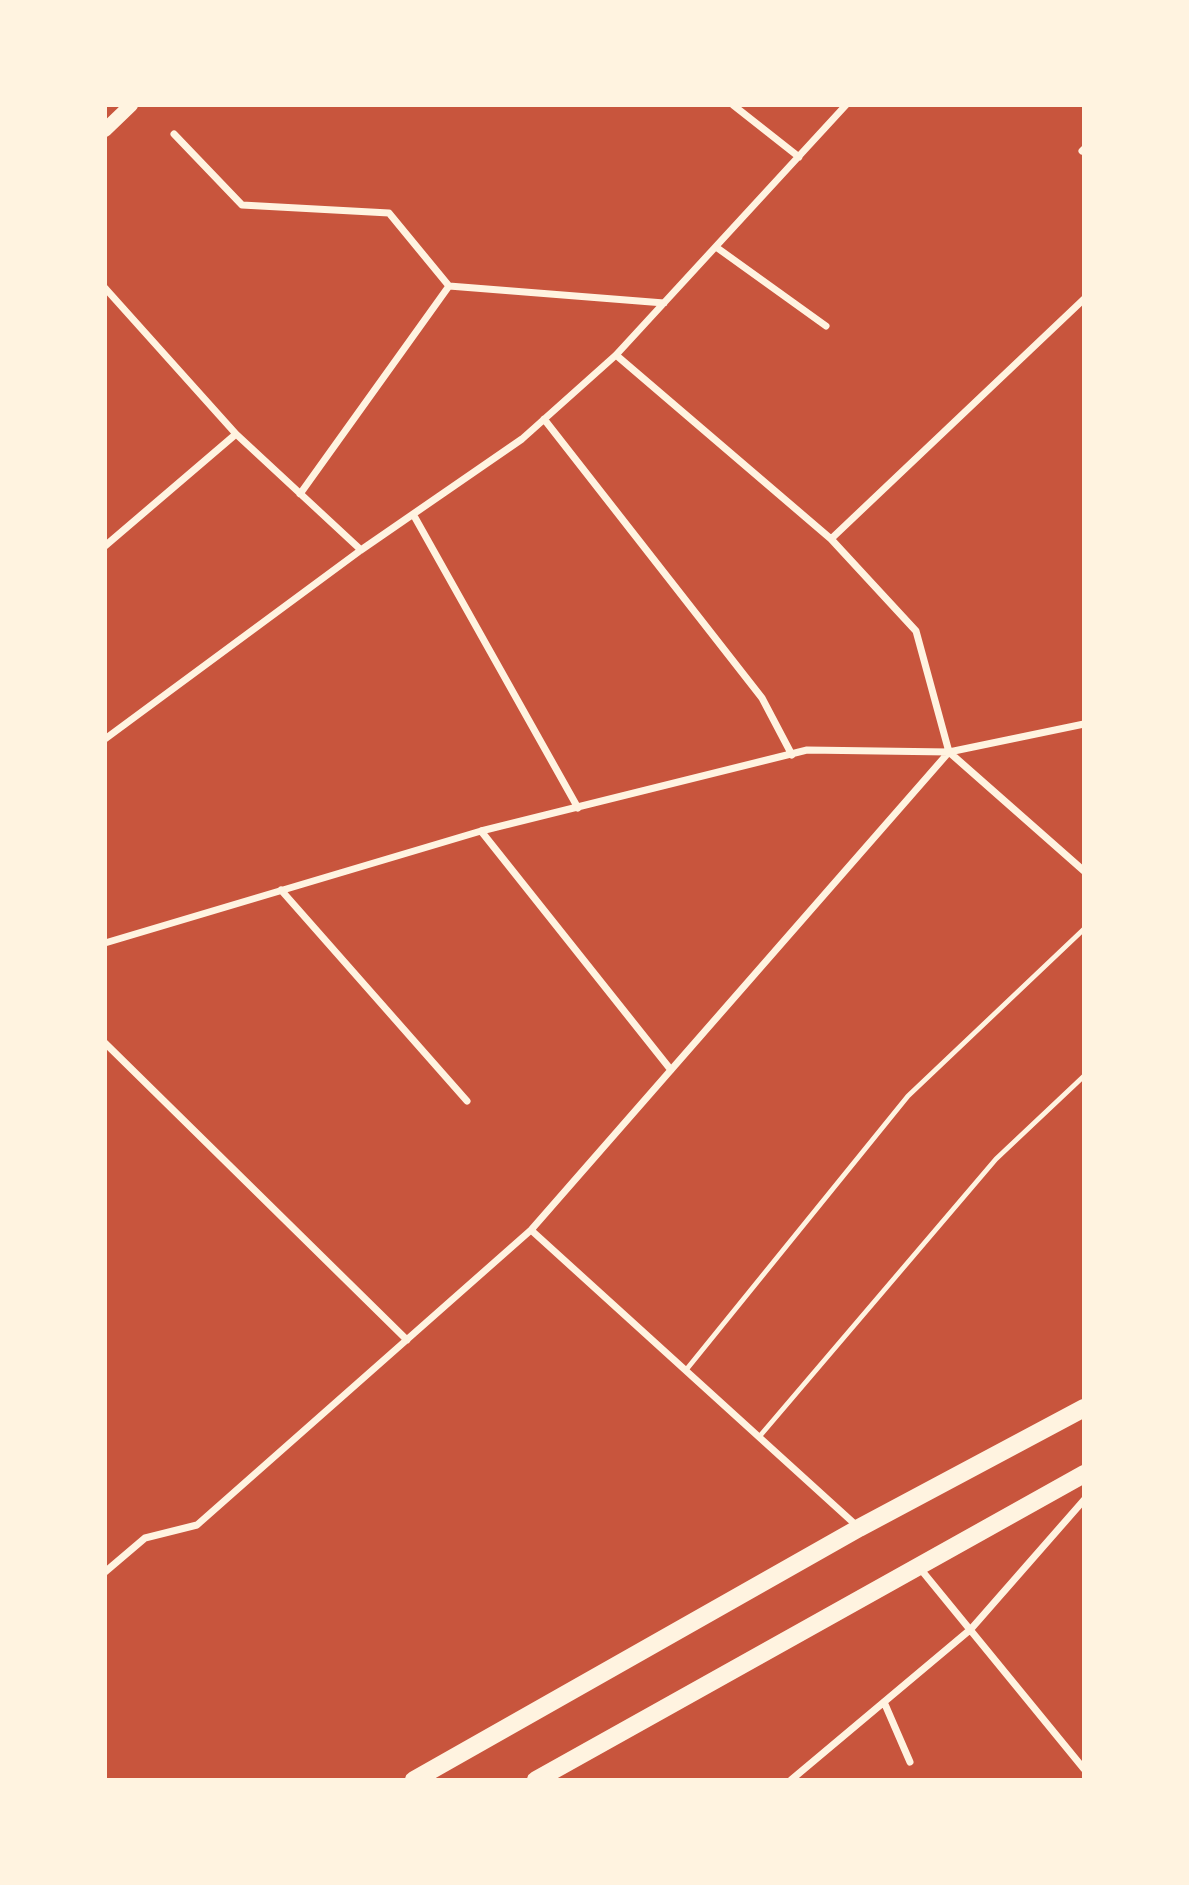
<!DOCTYPE html>
<html>
<head>
<meta charset="utf-8">
<style>
  body { margin:0 }
  #map { position:relative; width:1189px; height:1885px; overflow:hidden; background:#c8553d; font-family:Raleway,sans-serif }
  canvas { display:block }
  .frame { position:absolute; inset:0; border:107px solid #fff3e0; pointer-events:none }
</style>
</head>
<body>
<div id="map">
<canvas width="1189" height="1885"></canvas>
<div class="frame"></div>
</div>
<script>
const ctx = document.querySelector('canvas').getContext('2d');
ctx.lineJoin = 'round';
const toPath = rows => new Path2D(rows.map(r => 'M' + r).join(''));
function stroke(path, color, width, dash) { ctx.strokeStyle = color; ctx.lineWidth = width; ctx.lineCap = dash ? 'butt' : 'round'; ctx.setLineDash(dash || []); ctx.stroke(path); }
const service = toPath([
  [686,1370,908,1096,1084,929],
  [759,1437,996,1159,1084,1076]
]);
const minor = toPath([
  [733,105,799,157],
  [174,134,242,205,389,213,449,286,664,303],
  [1082,151,1084,149],
  [716,247,826,326],
  [105,288,236,434,361,550],
  [616,355,831,539,916,631,949,752,1084,871],
  [544,419,762,698,792,755],
  [300,494,449,286],
  [413,514,578,808],
  [831,539,1084,299],
  [105,546,236,434],
  [105,739,361,550,522,439,616,355,846,105],
  [481,831,671,1070],
  [281,890,467,1101],
  [105,943,481,831,807,750,949,752,1084,724],
  [105,1043,407,1340],
  [531,1230,857,1526],
  [918,1566,1084,1769],
  [105,1572,145,1538,197,1525,531,1230,949,752],
  [884,1702,910,1762],
  [791,1780,971,1629,1084,1500]
]);
const secondary = toPath([
  [105,130,131,105]
]);
const primary = toPath([
  [414,1780,859,1528,1084,1408],
  [536,1780,1084,1474]
]);
stroke(service, '#fff3e0', 5);
stroke(minor, '#fff3e0', 7);
stroke(secondary, '#fff3e0', 14);
stroke(primary, '#fff3e0', 18);
</script>
</body>
</html>
